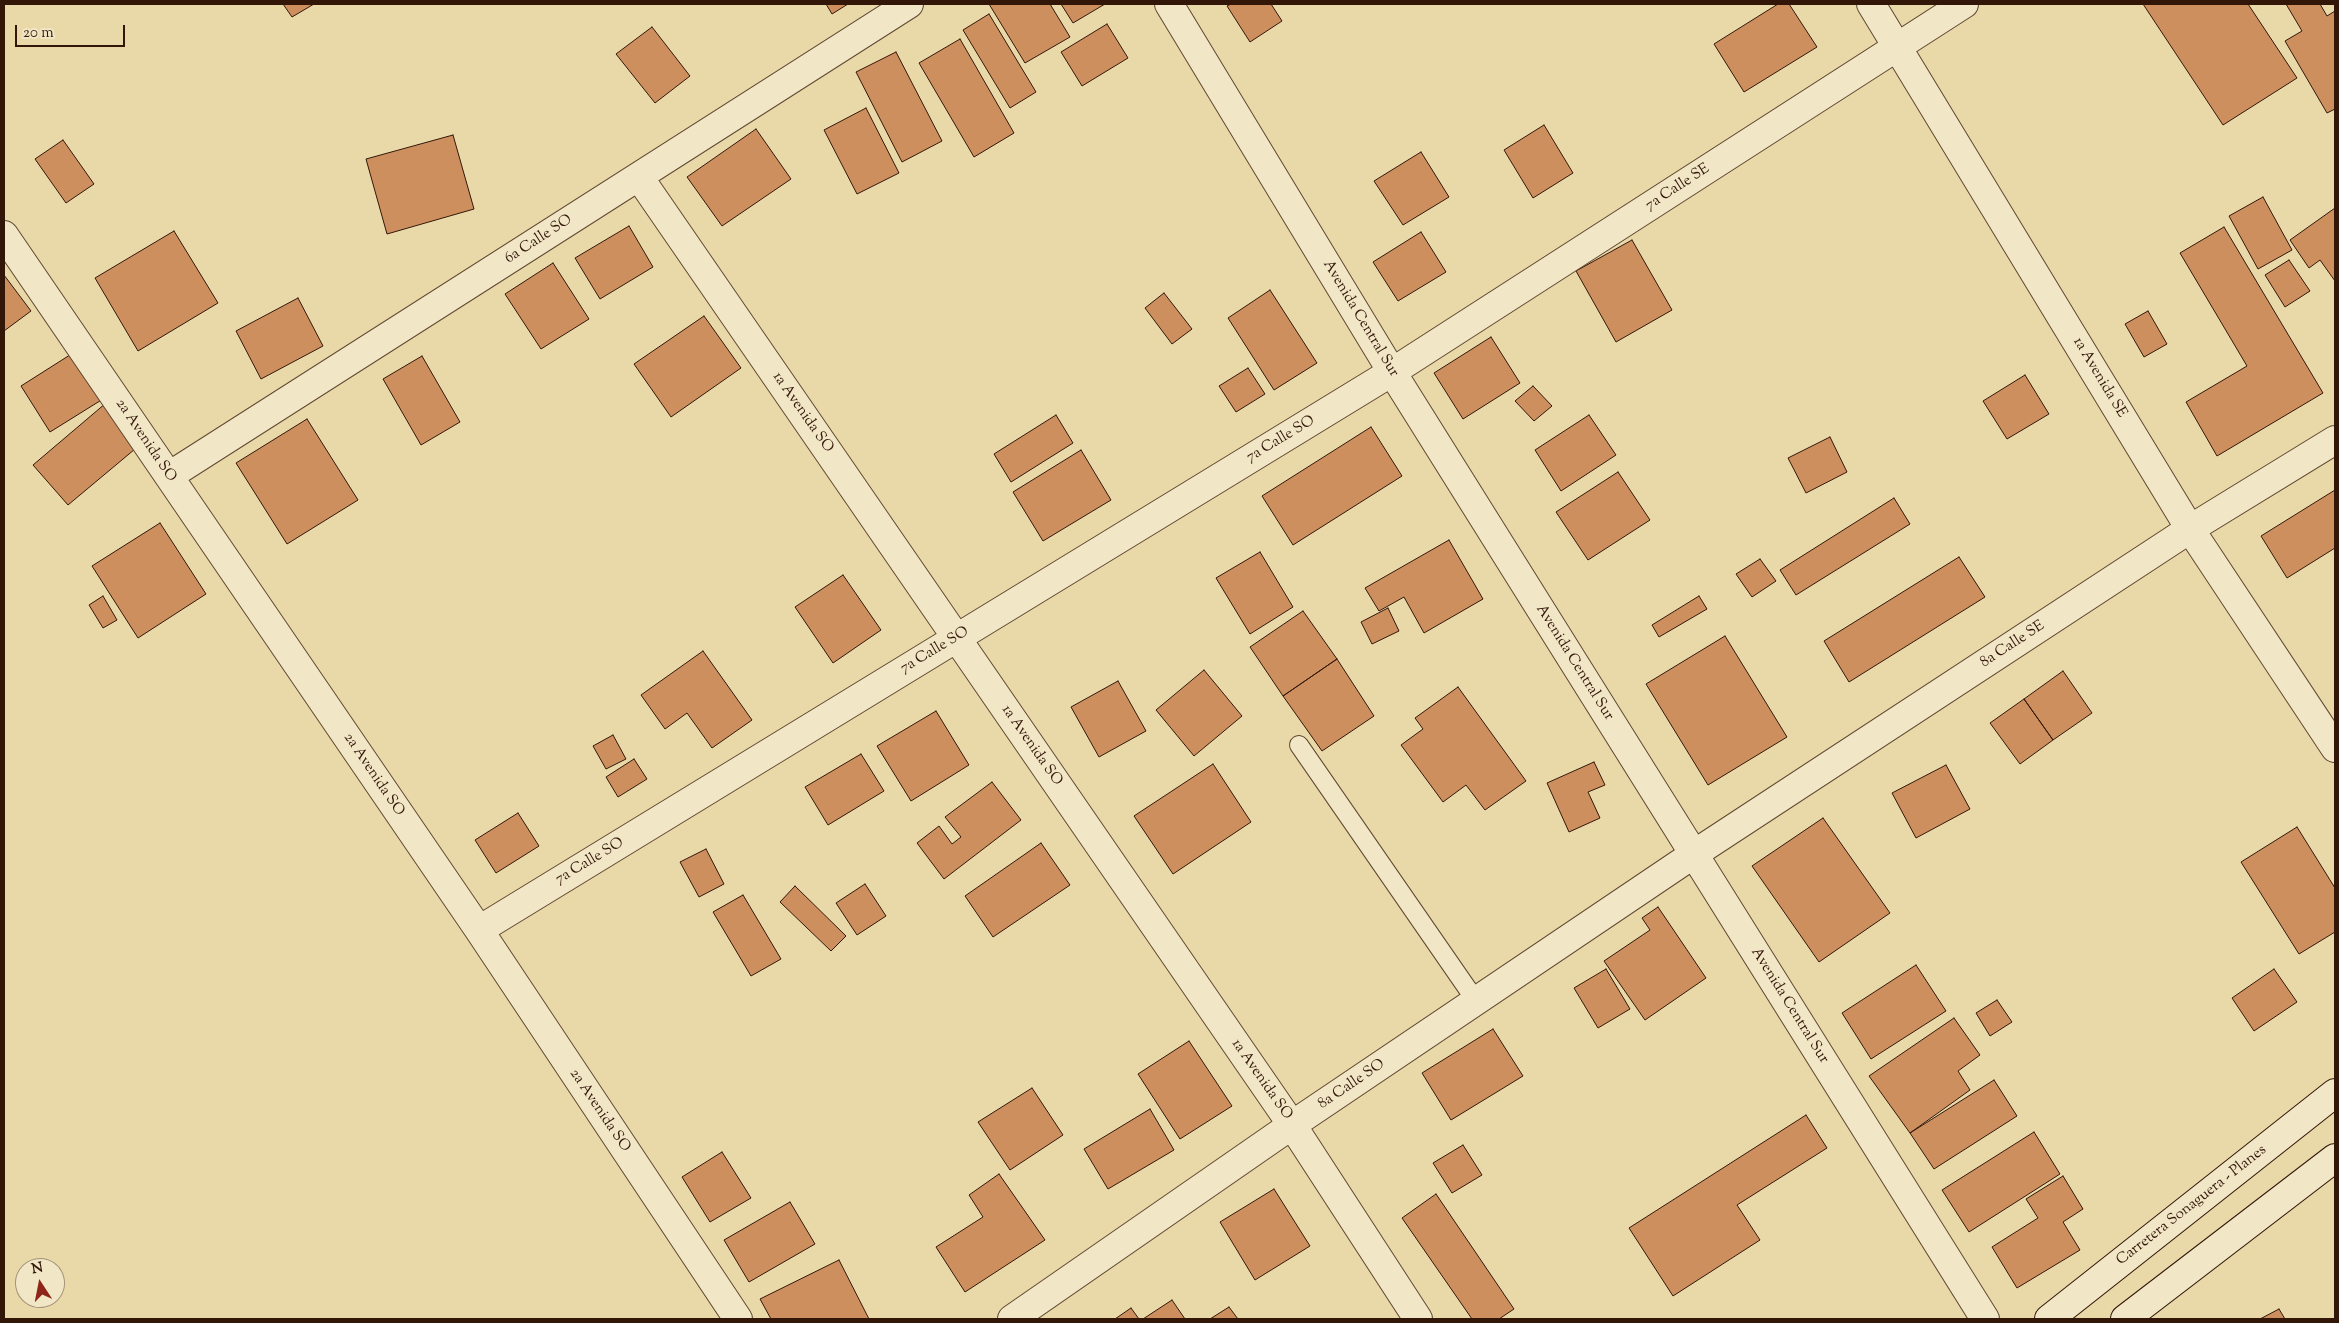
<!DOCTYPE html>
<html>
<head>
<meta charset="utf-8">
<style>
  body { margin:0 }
  #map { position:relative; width:2339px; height:1323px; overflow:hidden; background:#ead9a8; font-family:"Sorts Mill Goudy",serif }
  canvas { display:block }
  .frame { position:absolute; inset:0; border:5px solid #321709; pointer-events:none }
  .north { position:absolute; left:15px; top:1258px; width:50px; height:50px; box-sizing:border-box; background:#f1e6c6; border:1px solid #a5937a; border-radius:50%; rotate:349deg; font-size:14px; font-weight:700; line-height:20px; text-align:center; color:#321709 }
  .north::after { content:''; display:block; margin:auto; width:18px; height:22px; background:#8f2418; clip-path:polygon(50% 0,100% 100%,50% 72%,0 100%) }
  .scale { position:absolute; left:15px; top:25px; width:110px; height:22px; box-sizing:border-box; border:2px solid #321709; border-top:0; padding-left:6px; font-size:15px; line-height:18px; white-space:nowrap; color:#321709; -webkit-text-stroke:4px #f1e6c6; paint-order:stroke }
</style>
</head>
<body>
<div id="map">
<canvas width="2339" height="1323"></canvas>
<div class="frame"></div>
<div class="north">N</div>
<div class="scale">20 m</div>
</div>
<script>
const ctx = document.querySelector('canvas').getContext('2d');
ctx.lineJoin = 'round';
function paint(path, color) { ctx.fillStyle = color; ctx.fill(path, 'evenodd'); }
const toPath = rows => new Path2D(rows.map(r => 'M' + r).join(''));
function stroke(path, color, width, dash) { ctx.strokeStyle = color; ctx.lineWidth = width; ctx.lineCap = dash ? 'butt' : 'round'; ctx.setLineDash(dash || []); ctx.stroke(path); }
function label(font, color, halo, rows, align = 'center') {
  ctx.font = font + ' "Sorts Mill Goudy",serif'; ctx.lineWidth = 4.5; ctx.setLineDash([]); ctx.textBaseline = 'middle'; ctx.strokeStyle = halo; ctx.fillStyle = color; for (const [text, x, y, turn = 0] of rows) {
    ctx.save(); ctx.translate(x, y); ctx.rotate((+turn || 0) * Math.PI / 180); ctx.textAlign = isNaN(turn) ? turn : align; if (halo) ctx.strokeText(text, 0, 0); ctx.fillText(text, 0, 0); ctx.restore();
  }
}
const building = toPath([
  [283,4,314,4,292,17,283,4],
  [826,4,848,4,832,14,826,4],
  [989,4,1050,4,1070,37,1025,63,989,4],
  [1061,4,1105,4,1073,23,1061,4],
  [1231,4,1271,4,1282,21,1250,42,1227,6,1231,4],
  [1778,4,1789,4,1817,47,1744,92,1714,44,1778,4],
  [2143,4,2248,4,2297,78,2223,125,2143,4],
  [2286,4,2320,4,2327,16,2335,11,2335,109,2327,113,2285,41,2302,31,2286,4],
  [989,14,1036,92,1010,108,963,30,989,14],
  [1107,24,1128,58,1082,86,1061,52,1107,24],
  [652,27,690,76,655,103,616,54,652,27],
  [960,39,1014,133,974,157,919,63,960,39],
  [896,52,942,141,902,162,856,72,896,52],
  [866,108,899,173,857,194,824,130,866,108],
  [1544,125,1573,173,1533,198,1504,150,1544,125],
  [756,129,791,179,722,226,687,177,756,129],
  [453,135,474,209,387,234,366,159,453,135],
  [63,140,94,184,66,203,35,159,63,140],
  [1421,152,1449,197,1403,225,1374,181,1421,152],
  [2263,197,2292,250,2258,269,2229,216,2263,197],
  [2335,208,2335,281,2320,260,2309,268,2290,240,2335,208],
  [629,226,653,267,600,299,575,258,629,226],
  [2224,227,2323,393,2217,456,2186,402,2247,366,2180,253,2224,227],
  [174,231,218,303,138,351,95,278,174,231],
  [1421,232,1446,272,1398,301,1373,262,1421,232],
  [1632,240,1672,310,1616,342,1576,271,1632,240],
  [2289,260,2310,291,2285,307,2265,275,2289,260],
  [553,263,589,319,541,349,505,294,553,263],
  [4,275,31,311,4,331,4,275],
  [1270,290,1317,363,1274,390,1228,318,1270,290],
  [1164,293,1192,329,1172,344,1145,308,1164,293],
  [298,298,323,346,261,379,236,331,298,298],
  [2148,311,2167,344,2144,357,2125,324,2148,311],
  [704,316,741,368,671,417,634,364,704,316],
  [1491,337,1520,383,1463,419,1434,373,1491,337],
  [73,353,103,399,50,432,21,386,73,353],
  [422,356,460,422,421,445,383,379,422,356],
  [1248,368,1265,394,1236,412,1219,386,1248,368],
  [2025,375,2049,414,2007,439,1983,401,2025,375],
  [1533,386,1552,406,1534,421,1515,401,1533,386],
  [106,403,141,444,68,505,33,465,106,403],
  [1056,415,1073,443,1011,482,994,454,1056,415],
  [1589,415,1616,455,1561,491,1535,450,1589,415],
  [307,419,358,500,287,544,236,463,307,419],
  [1371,427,1402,476,1293,545,1262,496,1371,427],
  [1830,437,1847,472,1806,493,1788,458,1830,437],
  [1081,450,1111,500,1043,541,1013,492,1081,450],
  [1618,472,1650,520,1588,560,1556,512,1618,472],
  [2335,490,2335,548,2287,578,2261,536,2335,490],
  [1894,498,1910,524,1796,595,1780,570,1894,498],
  [160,523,206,594,138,638,92,566,160,523],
  [1449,540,1483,599,1424,633,1404,597,1379,611,1365,588,1449,540],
  [1260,552,1293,607,1250,634,1216,578,1260,552],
  [1959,557,1985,597,1849,682,1824,641,1959,557],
  [1760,559,1776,581,1752,597,1736,574,1760,559],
  [843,575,881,630,833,663,795,607,843,575],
  [103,596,117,620,103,628,89,605,103,596],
  [1699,596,1707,609,1659,637,1652,625,1699,596],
  [1388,608,1399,631,1372,644,1361,622,1388,608],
  [1303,611,1337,659,1283,696,1250,647,1303,611],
  [1725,636,1787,737,1708,785,1646,684,1725,636],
  [703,651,752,720,712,748,687,713,665,729,641,695,703,651],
  [1337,659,1374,716,1322,751,1283,696,1337,659],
  [1204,670,1242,716,1194,756,1156,710,1204,670],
  [2063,671,2092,713,2053,740,2024,699,2063,671],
  [1118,681,1146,731,1099,757,1071,707,1118,681],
  [1458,687,1526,781,1485,810,1466,785,1443,802,1401,745,1423,729,1415,718,1458,687],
  [2024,699,2053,740,2020,764,1990,723,2024,699],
  [936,711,969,765,911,801,877,746,936,711],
  [613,735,626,759,606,769,593,746,613,735],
  [861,754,884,791,828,825,805,787,861,754],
  [634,759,647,779,618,797,606,777,634,759],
  [1594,762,1605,785,1588,792,1600,818,1569,832,1547,783,1594,762],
  [1213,764,1251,822,1173,874,1134,816,1213,764],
  [1946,765,1970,809,1916,838,1892,793,1946,765],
  [992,782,1021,820,944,879,917,843,939,826,952,844,961,837,945,817,992,782],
  [518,813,539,846,496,873,475,840,518,813],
  [1823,818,1890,913,1819,962,1752,866,1823,818],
  [2297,827,2335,888,2335,932,2299,954,2241,862,2297,827],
  [1041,843,1070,885,993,937,965,896,1041,843],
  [706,849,724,884,699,897,680,862,706,849],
  [865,884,886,916,857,935,836,903,865,884],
  [795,886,846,936,831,951,780,902,795,886],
  [743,895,781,959,751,976,713,912,743,895],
  [1658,907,1706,978,1645,1020,1604,961,1650,930,1642,918,1658,907],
  [1916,965,1946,1011,1871,1059,1842,1013,1916,965],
  [1606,969,1630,1009,1598,1028,1574,988,1606,969],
  [2274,969,2297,1002,2254,1031,2232,998,2274,969],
  [1997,1000,2012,1022,1990,1036,1976,1013,1997,1000],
  [1954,1018,1980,1055,1958,1071,1970,1090,1910,1133,1869,1076,1954,1018],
  [1493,1029,1523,1076,1451,1120,1422,1073,1493,1029],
  [1189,1041,1232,1106,1180,1139,1138,1074,1189,1041],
  [1994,1080,2017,1116,1934,1169,1910,1133,1994,1080],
  [1032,1088,1063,1135,1010,1170,978,1122,1032,1088],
  [1150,1109,1174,1150,1108,1189,1084,1149,1150,1109],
  [1806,1115,1827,1148,1737,1205,1760,1240,1673,1296,1629,1228,1806,1115],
  [2034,1132,2060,1174,1969,1232,1942,1190,2034,1132],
  [1463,1145,1482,1175,1452,1193,1433,1163,1463,1145],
  [722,1152,751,1198,710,1222,682,1177,722,1152],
  [999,1174,1045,1240,965,1292,936,1247,983,1217,969,1195,999,1174],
  [2063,1176,2083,1209,2063,1222,2080,1250,2017,1288,1992,1247,2038,1218,2026,1199,2063,1176],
  [1274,1189,1310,1246,1255,1280,1220,1222,1274,1189],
  [1436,1194,1514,1309,1499,1319,1472,1319,1402,1218,1436,1194],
  [790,1202,815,1244,749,1282,724,1240,790,1202],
  [839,1260,869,1319,771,1319,760,1299,839,1260],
  [1172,1300,1185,1319,1143,1319,1172,1300],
  [1229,1307,1238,1319,1210,1319,1229,1307],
  [1131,1308,1139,1319,1115,1319,1131,1308],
  [2279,1309,2285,1319,2260,1319,2279,1309]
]);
const service = toPath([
  [1299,745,1476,1001]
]);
const minor = toPath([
  [1169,4,1392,372,1985,1319],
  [1871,4,2190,529,2335,748],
  [639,177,1292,1125,1418,1319],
  [4,235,479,930,738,1319],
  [169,476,909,4],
  [479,930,1392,372,1964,4],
  [1012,1319,1292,1125,1694,854,2190,529,2335,440]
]);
const secondary = toPath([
  [2049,1319,2335,1093],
  [2125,1319,2335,1158]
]);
const streetNames = [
  ["7a Calle SE",1678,188,-33],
  ["6a Calle SO",539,240,-33],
  ["Avenida Central Sur",1360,319,59],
  ["1a Avenida SE",2099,378,59],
  ["1a Avenida SO",802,413,55],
  ["7a Calle SO",1281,440,-31],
  ["2a Avenida SO",145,441,56],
  ["8a Calle SE",2013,645,-33],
  ["7a Calle SO",935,651,-31],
  ["Avenida Central Sur",1574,663,58],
  ["1a Avenida SO",1031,746,55],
  ["2a Avenida SO",373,775,56],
  ["7a Calle SO",590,862,-31],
  ["Avenida Central Sur",1789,1006,58],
  ["1a Avenida SO",1261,1080,55],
  ["8a Calle SO",1352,1085,-34],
  ["2a Avenida SO",599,1111,56],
  ["Carretera Sonaguera - Planes",2192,1206,-38]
];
paint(building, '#ce8f5f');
stroke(building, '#321709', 1);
stroke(service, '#604831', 20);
stroke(minor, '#604831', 30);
stroke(secondary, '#321709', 30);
stroke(service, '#f1e6c6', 18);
stroke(minor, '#f1e6c6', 28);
stroke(secondary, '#f1e6c6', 28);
label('15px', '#321709', '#f1e6c6', streetNames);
</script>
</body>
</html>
